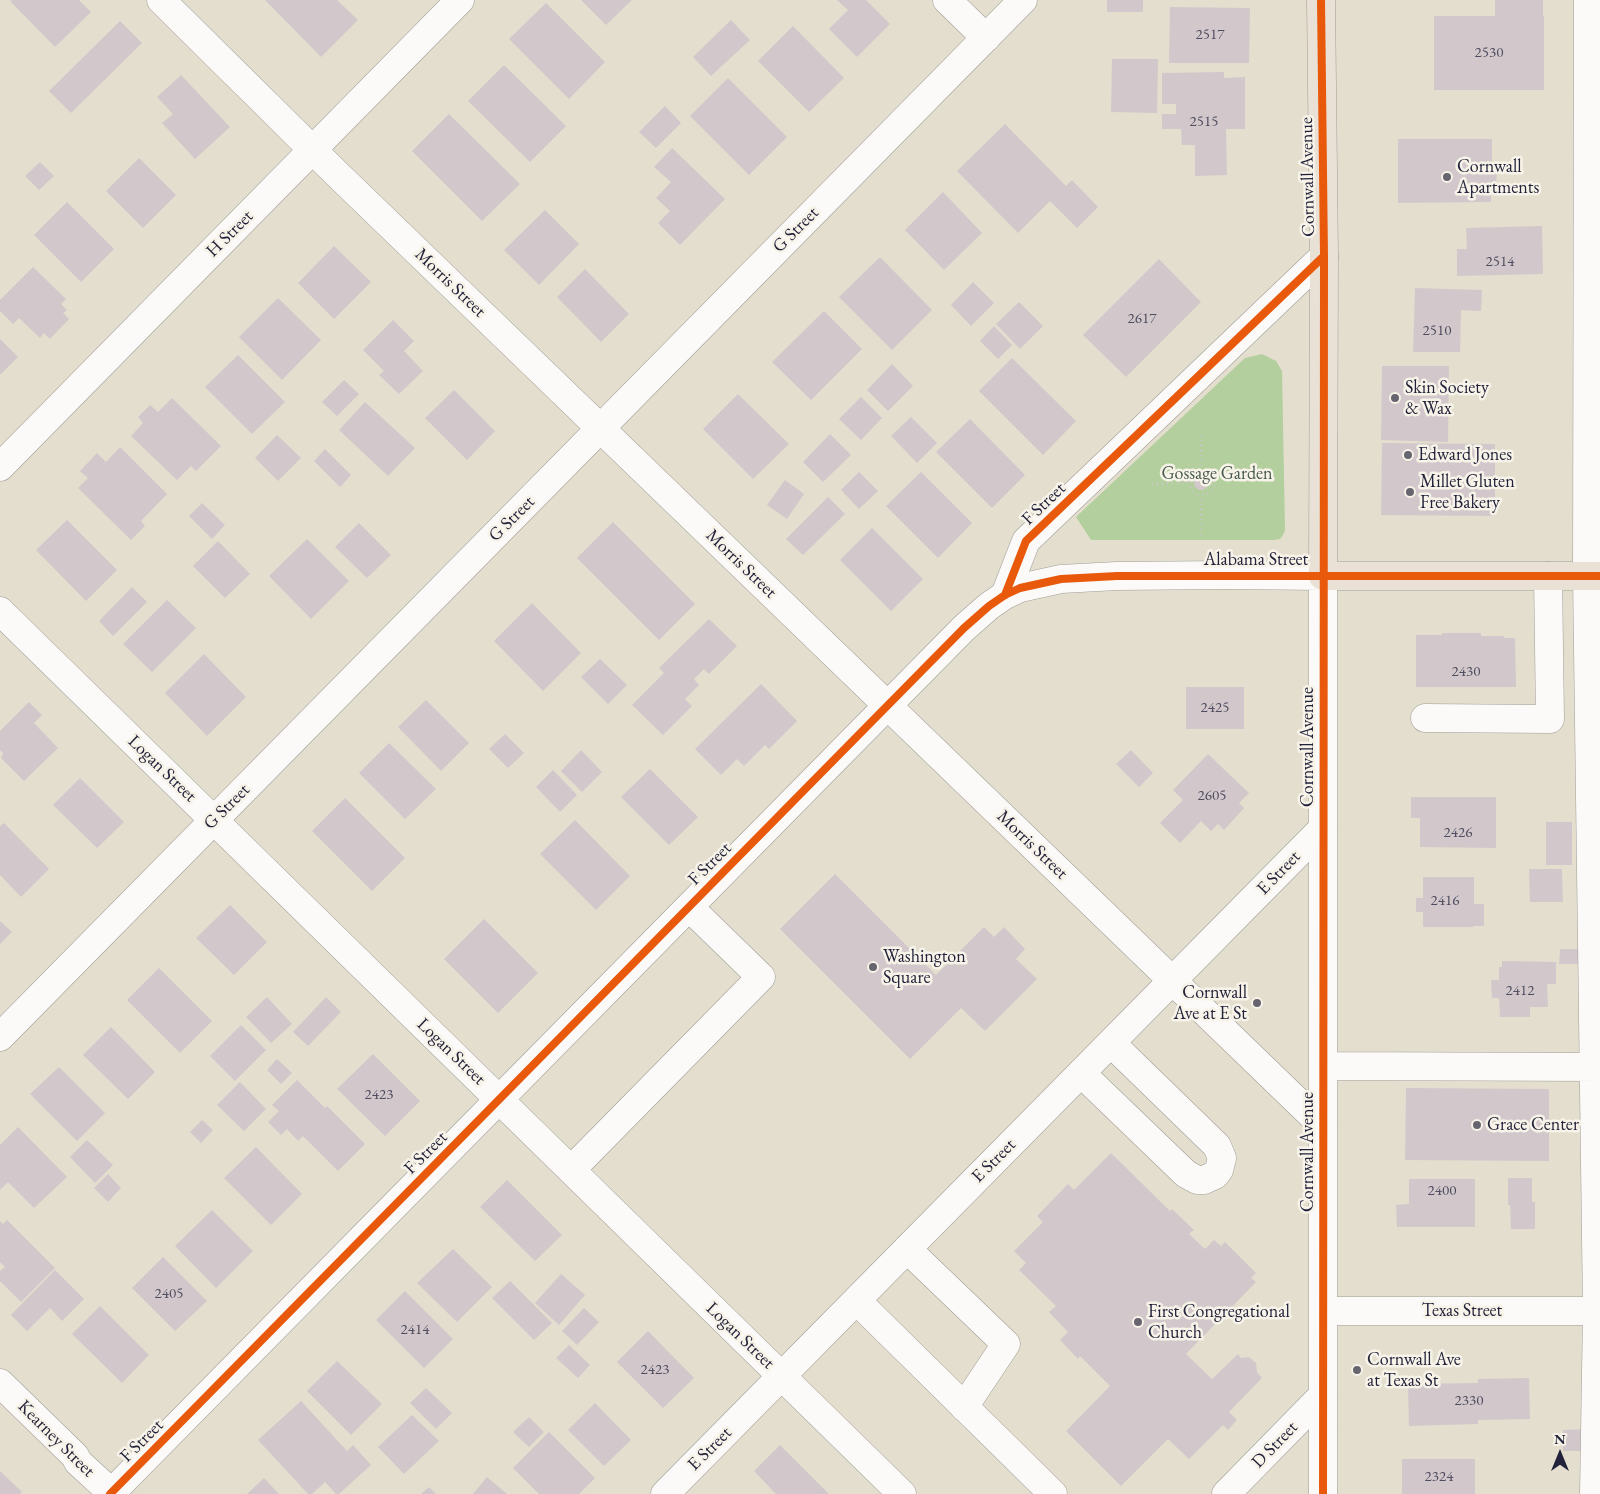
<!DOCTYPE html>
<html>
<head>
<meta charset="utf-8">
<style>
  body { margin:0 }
  #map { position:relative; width:1600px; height:1494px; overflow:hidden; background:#e3dece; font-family:"EB Garamond",serif }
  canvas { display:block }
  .north { position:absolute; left:1535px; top:1429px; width:50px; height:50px; -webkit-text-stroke:4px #f7f3e8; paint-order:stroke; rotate:0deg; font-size:14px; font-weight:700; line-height:20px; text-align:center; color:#22223b }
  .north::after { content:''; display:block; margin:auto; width:18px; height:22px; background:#22223b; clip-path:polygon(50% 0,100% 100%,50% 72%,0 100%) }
</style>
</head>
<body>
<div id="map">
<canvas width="1600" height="1494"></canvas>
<div class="north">N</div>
</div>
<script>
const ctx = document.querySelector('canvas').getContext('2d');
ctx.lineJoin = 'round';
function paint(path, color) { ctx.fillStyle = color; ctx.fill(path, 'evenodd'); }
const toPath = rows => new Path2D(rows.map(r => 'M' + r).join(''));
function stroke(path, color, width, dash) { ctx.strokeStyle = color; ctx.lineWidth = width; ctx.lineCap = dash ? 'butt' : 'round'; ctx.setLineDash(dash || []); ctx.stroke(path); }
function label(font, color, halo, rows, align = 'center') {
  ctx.font = font + ' "EB Garamond",serif'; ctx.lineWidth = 5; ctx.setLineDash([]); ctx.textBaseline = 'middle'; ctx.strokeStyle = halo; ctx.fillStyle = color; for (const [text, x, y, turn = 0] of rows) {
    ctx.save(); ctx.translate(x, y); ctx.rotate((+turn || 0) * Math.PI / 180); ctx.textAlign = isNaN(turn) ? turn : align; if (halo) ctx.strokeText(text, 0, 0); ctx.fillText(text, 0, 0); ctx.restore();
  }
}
const green = toPath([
  [1262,354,1276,361,1282,371,1285,530,1283,535,1280,539,1274,540,1091,540,1076,517,1245,358]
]);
const building = toPath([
  [12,0,79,0,91,12,55,47,10,1],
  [265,0,337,0,358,20,321,57],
  [581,0,632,0,606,25],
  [837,0,866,0,890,24,857,57,829,29,848,10],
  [1107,0,1143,0,1143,12,1107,12],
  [1495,0,1543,0,1543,16,1544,16,1544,90,1434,90,1434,16,1495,16],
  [546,3,605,62,569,99,509,39],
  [1170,7,1250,8,1249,63,1169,63],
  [731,20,750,40,711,76,693,57],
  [120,21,142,43,71,113,49,91],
  [793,26,844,78,809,112,758,61],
  [1112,59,1158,59,1157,113,1111,112],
  [504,65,566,126,530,162,468,101],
  [1224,72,1224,78,1245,77,1245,129,1226,129,1227,175,1195,176,1195,145,1182,145,1181,129,1162,129,1162,114,1176,114,1176,104,1162,104,1162,73],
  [181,75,230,127,195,159,162,123,173,114,157,97],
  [728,78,787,137,749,175,690,116],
  [665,106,681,123,656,148,639,132],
  [449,114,520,184,482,221,412,151],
  [1005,124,1066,186,1072,180,1098,207,1077,228,1050,201,1018,233,957,171],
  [1398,139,1492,139,1492,162,1497,163,1496,191,1491,191,1491,202,1398,203],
  [672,148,725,199,680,245,658,223,670,211,656,198,671,182,654,167],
  [139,158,176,195,143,228,106,191],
  [40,162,54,176,39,190,25,176],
  [943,192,982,233,944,270,905,230],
  [67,202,114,249,81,282,34,235],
  [545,210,579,244,539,285,504,250],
  [1542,226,1543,274,1457,276,1457,249,1467,249,1466,228],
  [334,246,371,282,334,319,298,283],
  [880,257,932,310,892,350,839,297],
  [1159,259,1201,302,1126,377,1083,335],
  [33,267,66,299,61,304,67,310,63,313,69,319,50,339,44,333,40,338,19,318,13,324,0,311,0,300],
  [585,269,629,314,601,342,557,297],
  [973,282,994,303,971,326,951,305],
  [1415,288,1482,290,1481,311,1461,310,1460,352,1413,352],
  [278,298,321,340,282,380,239,337],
  [1019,302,1043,326,1020,349,996,324],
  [824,311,862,349,811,400,772,362],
  [393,320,414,341,404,351,423,371,399,394,379,375,384,371,363,350],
  [994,326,1012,345,998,359,980,341],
  [0,339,18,357,0,375],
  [238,355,285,402,252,434,205,387],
  [1012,358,1076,421,1043,455,979,391],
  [892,364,913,386,888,411,867,390],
  [1382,366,1449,366,1448,442,1381,440],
  [344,380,359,394,337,416,322,402],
  [454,390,495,431,467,460,425,418],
  [738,394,789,444,753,479,703,429],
  [861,397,882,418,861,440,839,419],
  [172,398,221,446,196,471,191,466,177,480,131,436,143,423,138,417,150,405,158,412],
  [365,402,415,448,388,476,339,430],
  [911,417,937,443,917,463,891,436],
  [970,419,1025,475,992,508,936,452],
  [830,434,851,455,823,482,803,462],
  [277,435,301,458,278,481,255,458],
  [1382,443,1495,444,1495,516,1381,515],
  [120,447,167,494,141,521,145,526,131,540,78,488,88,478,80,471,97,453,106,462],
  [325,449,351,475,340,487,314,461],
  [859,472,878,491,859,509,841,490],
  [921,472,972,523,938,558,886,506],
  '1194 483a7 7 0 1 1 14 0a7 7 0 1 1-14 0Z',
  [785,480,804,494,787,519,767,505],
  [828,497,845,514,803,555,786,539],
  [202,503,225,525,212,539,189,516],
  [67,520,117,570,86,601,36,550],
  [613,522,695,604,659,640,577,558],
  [359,523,391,555,367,578,335,547],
  [872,528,923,579,891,611,840,560],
  [307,539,349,581,311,619,269,576],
  [218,541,250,574,225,598,193,566],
  [132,587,147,602,113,636,99,621],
  [167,600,196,628,152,672,123,644],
  [532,603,581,653,543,691,494,641],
  [709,619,737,646,709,674,704,669,694,679,699,685,685,699,692,706,663,735,632,705,664,673,659,668],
  [1442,633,1481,633,1481,636,1504,636,1504,638,1515,638,1516,687,1416,687,1416,635,1442,635],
  [204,654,246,697,207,736,165,693],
  [600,659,627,685,608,704,581,677],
  [761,684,797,721,769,749,765,745,744,766,737,759,721,775,695,749],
  [1186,687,1244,687,1244,729,1186,729],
  [426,700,469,743,441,771,398,727],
  [29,702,42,715,34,723,58,748,24,781,1,758,3,753,0,750,0,731],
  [505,734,524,753,508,768,489,749],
  [389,743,436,789,405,819,359,773],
  [581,750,602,772,582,792,561,771],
  [1131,750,1153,773,1139,787,1116,764],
  [1208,754,1249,793,1239,803,1244,808,1224,830,1218,824,1211,831,1201,821,1180,843,1160,823,1183,800,1173,790],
  [650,769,698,817,669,845,621,797],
  [553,770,577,795,560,812,536,787],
  [80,778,124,822,97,848,53,805],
  [1411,797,1496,797,1496,848,1420,847,1420,818,1411,818],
  [345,798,405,858,372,891,312,831],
  [575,820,630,876,596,910,540,854],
  [1546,822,1572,822,1572,865,1546,865],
  [4,823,49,869,21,897,0,875,0,826],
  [1529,869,1562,869,1563,902,1530,902],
  [835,874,936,975,984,927,994,937,1004,927,1025,949,1016,959,1037,979,985,1031,961,1008,910,1059,780,929],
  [1423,877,1474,877,1474,904,1484,904,1484,926,1473,926,1473,927,1423,927,1423,912,1416,912,1416,898,1423,898],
  [230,905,267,942,234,975,196,938],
  [484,919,538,973,498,1013,444,959],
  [0,921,12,932,0,944],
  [1560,949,1578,949,1578,964,1559,964],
  [1502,961,1556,962,1556,984,1547,984,1548,1007,1530,1007,1530,1017,1500,1017,1499,998,1492,998,1491,980,1499,980,1499,967,1502,967],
  [159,968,212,1021,180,1053,127,1000],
  [267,997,292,1024,271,1043,246,1017],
  [326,997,341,1012,308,1046,293,1032],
  [241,1025,266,1050,235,1081,210,1056],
  [111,1027,155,1072,128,1099,83,1055],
  [373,1054,420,1101,385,1136,337,1089],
  [277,1059,292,1073,281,1084,267,1070],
  [59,1067,105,1113,77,1141,30,1094],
  [297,1080,325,1108,327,1106,365,1144,338,1171,303,1136,298,1141,287,1129,281,1135,268,1122,279,1111,272,1105],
  [240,1082,266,1109,244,1131,217,1105],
  [1406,1088,1549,1089,1549,1161,1405,1160],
  [202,1120,213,1130,201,1143,190,1132],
  [18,1127,67,1177,34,1208,8,1182,0,1190,0,1145],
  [87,1140,113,1165,95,1183,70,1157],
  [256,1147,302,1194,271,1225,224,1178],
  [1111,1153,1170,1211,1172,1209,1194,1230,1189,1234,1205,1249,1214,1240,1221,1246,1225,1242,1256,1273,1251,1278,1256,1282,1186,1354,1212,1379,1238,1354,1241,1358,1249,1357,1256,1363,1257,1372,1262,1378,1229,1412,1237,1420,1228,1430,1223,1425,1189,1459,1168,1439,1121,1486,1066,1431,1110,1386,1080,1356,1078,1359,1060,1340,1068,1332,1049,1312,1056,1306,1019,1270,1026,1263,1014,1251,1043,1222,1037,1216,1068,1184,1074,1190],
  [108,1174,121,1188,108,1202,94,1188],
  [1508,1178,1532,1178,1532,1202,1535,1202,1535,1229,1511,1229,1510,1205,1508,1205],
  [1409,1179,1475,1179,1475,1227,1397,1227,1396,1205,1409,1204],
  [507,1180,562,1235,535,1261,480,1207],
  [212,1210,253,1251,216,1288,175,1246],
  [7,1220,55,1268,21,1302,0,1281,0,1271,5,1267,0,1262,0,1221,3,1224],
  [453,1249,492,1287,457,1322,417,1283],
  [163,1257,207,1301,175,1331,132,1288],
  [55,1270,84,1299,62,1321,50,1308,27,1331,11,1315],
  [561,1274,585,1295,559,1325,535,1303],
  [510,1281,552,1323,534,1340,492,1298],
  [405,1291,453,1339,424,1368,376,1320],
  [100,1306,149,1355,122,1383,72,1334],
  [584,1308,599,1322,577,1345,562,1331],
  [648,1331,694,1378,663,1408,617,1362],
  [569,1345,590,1365,578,1378,556,1358],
  [337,1361,382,1404,351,1435,307,1391],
  [1529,1378,1530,1419,1478,1420,1478,1424,1409,1426,1408,1384,1478,1383,1478,1379],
  [426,1388,452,1413,436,1429,410,1403],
  [301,1401,347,1451,353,1445,371,1465,339,1494,336,1494,325,1482,312,1494,308,1494,258,1440],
  [595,1403,631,1440,604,1466,568,1430],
  [412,1415,439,1441,404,1474,378,1447],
  [529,1417,544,1432,529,1447,513,1432],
  [1591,1429,1591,1451,1563,1451,1563,1430],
  [549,1432,595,1478,579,1494,539,1494,513,1468],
  [780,1445,829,1494,776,1494,754,1471],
  [1402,1459,1475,1459,1475,1494,1402,1494],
  [0,1471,22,1492,20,1494,0,1494],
  [487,1477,507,1494,473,1494],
  [264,1478,279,1494,247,1494],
  [429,1487,436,1494,421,1494]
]);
const path = toPath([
  [1201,435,1201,471],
  '1190 483a12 12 0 1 1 24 0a12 12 0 1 1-24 0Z',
  [1152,484,1189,483],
  [1201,535,1201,495]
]);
const minor = toPath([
  [161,0,337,174,1323,1126],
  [947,0,986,38],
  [1588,0,1587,576,1597,1311,1594,1494],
  [0,467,460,0],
  [1005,595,1026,541,1324,256],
  [0,611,902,1494],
  [1425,718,1550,719,1548,576],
  [0,1037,1023,0],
  [1323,1066,1600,1067],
  [1081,1073,1186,1174,1197,1180,1204,1180,1215,1175,1219,1170,1222,1158,1217,1146,1111,1043],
  [571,1170,761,977,689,907],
  [907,1249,1006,1344,964,1407],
  [857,1301,1053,1494],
  [1323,1311,1600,1311],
  [0,1383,75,1456,78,1462,113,1494],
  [110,1494,964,628,989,606,1005,595,1020,588,1061,579,1117,576,1227,575,1323,576,1323,1494],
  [665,1494,1323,828],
  [1226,1494,1323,1395]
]);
const major = toPath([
  [1321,0,1324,256,1323,576,1600,576]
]);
const cycleway = toPath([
  [1321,0,1324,256,1323,1494],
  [1005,595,1026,541,1324,256],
  [110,1494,964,628,989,606,1005,595,1020,588,1061,579,1117,576,1600,576]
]);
const markers = [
  [1447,177,5,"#66646e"],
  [1395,398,5,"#66646e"],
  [1408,455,5,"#66646e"],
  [1410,492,5,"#66646e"],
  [873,967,5,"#66646e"],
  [1257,1003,5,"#66646e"],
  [1477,1125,5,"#66646e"],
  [1138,1322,5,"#66646e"],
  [1357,1370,5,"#66646e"]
];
const numberNames = [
  ["2517",1210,35],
  ["2530",1489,53],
  ["2515",1204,122],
  ["2514",1500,262],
  ["2617",1142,319],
  ["2510",1437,331],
  ["2430",1466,672],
  ["2425",1215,708],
  ["2605",1212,796],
  ["2426",1458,833],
  ["2416",1445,901],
  ["2412",1520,991],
  ["2423",379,1095],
  ["2400",1442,1191],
  ["2405",169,1294],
  ["2414",415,1330],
  ["2423",655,1370],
  ["2330",1469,1401],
  ["2324",1439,1477]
];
const poiNames = [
  ["Cornwall",1457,167],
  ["Apartments",1457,188],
  ["Skin Society",1405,388],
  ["& Wax",1405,409],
  ["Edward Jones",1418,455],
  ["Millet Gluten",1420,482],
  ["Free Bakery",1420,503],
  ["Washington",883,957],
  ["Square",883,978],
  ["Cornwall",1247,993,"right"],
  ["Ave at E St",1247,1014,"right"],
  ["Grace Center",1487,1125],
  ["First Congregational",1148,1312],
  ["Church",1148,1333],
  ["Cornwall Ave",1367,1360],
  ["at Texas St",1367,1381]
];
const streetNames = [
  ["Cornwall Avenue",1308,177,-91],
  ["G Street",796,230,-45],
  ["H Street",230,234,-45],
  ["Morris Street",450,283,44],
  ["F Street",1044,504,-44],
  ["G Street",512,519,-45],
  ["Alabama Street",1256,560],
  ["Morris Street",741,564,44],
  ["Cornwall Avenue",1308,747,-90],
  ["Logan Street",162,769,44],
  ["G Street",227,807,-45],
  ["Morris Street",1032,845,44],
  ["F Street",710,864,-45],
  ["E Street",1279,873,-46],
  ["Logan Street",451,1052,44],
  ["Cornwall Avenue",1308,1152,-90],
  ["F Street",426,1153,-45],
  ["E Street",994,1161,-45],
  ["Texas Street",1462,1311],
  ["Logan Street",740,1336,44],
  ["Kearney Street",56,1439,45],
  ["F Street",142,1441,-45],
  ["D Street",1275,1445,-46],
  ["E Street",710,1449,-45]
];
const parkNames = [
  ["Gossage Garden",1217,474]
];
paint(green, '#b3cf9e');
paint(building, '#d2c8cb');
stroke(minor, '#a09d96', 29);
stroke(major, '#a09d96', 29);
stroke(path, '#c8c7c5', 3, [1, 4]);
stroke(minor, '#fbfaf8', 28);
stroke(major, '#eae1d6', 28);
stroke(cycleway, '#e8590c', 8);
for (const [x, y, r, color] of markers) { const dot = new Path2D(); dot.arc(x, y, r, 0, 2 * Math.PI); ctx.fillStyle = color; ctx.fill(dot); stroke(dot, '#f7f3e8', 2); }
label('15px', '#4e4c5f', null, numberNames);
label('18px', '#22223b', '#f7f3e8', poiNames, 'left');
label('18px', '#22223b', '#f7f3e8', streetNames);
label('18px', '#475a50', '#f7f3e8', parkNames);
</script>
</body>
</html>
